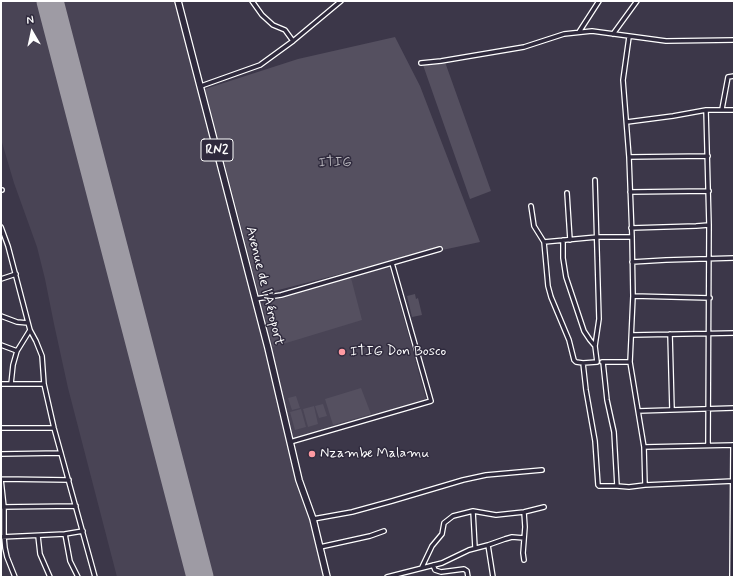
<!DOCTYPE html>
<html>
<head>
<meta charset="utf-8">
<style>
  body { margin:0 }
  #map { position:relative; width:735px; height:578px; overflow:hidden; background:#3c3749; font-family:Mynerve,sans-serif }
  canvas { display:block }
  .frame { position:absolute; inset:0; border:2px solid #fff; pointer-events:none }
  .north { position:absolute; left:12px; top:12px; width:40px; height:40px; -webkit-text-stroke:3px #2f2a3d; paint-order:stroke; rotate:351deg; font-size:11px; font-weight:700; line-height:16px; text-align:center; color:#fff }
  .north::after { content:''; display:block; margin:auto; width:14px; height:18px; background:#fff; clip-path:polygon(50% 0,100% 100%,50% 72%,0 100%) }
</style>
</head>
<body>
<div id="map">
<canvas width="735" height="578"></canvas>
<div class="frame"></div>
<div class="north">N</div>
</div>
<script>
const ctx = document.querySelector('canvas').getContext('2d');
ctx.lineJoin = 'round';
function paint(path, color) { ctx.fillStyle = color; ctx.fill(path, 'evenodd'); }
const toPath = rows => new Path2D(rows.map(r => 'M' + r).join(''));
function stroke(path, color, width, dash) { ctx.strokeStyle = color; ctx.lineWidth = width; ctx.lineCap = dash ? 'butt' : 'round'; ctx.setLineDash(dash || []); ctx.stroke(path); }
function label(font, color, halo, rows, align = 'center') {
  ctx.font = font + ' Mynerve,sans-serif'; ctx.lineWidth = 3; ctx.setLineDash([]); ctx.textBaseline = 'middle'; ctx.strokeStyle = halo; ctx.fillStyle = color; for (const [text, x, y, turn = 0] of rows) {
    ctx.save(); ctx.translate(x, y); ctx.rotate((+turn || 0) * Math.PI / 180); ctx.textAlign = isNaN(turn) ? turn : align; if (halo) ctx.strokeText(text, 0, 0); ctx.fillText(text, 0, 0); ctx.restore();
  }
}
const built = toPath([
  [1,1,175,1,324,577,117,577,68,388,54,324,45,279,37,247,14,183,1,139],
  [389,265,426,399,294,439,258,304]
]);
const green = toPath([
  [395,37,420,86,480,242,395,260,259,295,205,89,298,59],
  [445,62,491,191,470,199,423,65],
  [351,278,362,320,273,347,262,304],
  [415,294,416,299,418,298,422,315,412,317,407,296],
  [361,388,371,414,333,425,325,399],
  [296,396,300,408,292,410,288,398],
  [323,404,327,416,319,418,315,406],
  [314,406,318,424,308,427,303,409],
  [301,409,306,427,295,430,290,412]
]);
const runway = toPath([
  [50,1,200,577]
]);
const minor = toPath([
  [252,1,262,15,273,25,285,30,293,41],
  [579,32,599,1],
  [613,34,637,1],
  [629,37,623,80,629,157,632,237,633,296,630,362,644,447,645,485],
  [421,63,441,61,524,47,564,34,592,31,666,41,734,40],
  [201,86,260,65,293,41,341,1],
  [722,109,728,77,734,76],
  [706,110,709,225,708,445],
  [627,122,673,116,706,110,734,110],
  [629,157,708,156],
  [1,190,2,190],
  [630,192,709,191],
  [567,193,570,240],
  [531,206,534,226,544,242,597,237,632,237],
  [1,227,8,246,30,330,36,341,42,356,44,384,54,428,95,577],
  [631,228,696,226,709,225],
  [563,240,563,258,566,277,584,331,590,340,595,346],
  [544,242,548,286,551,297,569,340,574,360,576,362,583,363,597,362,595,346,599,319,595,180],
  [632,262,666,260,734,258],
  [1,279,16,274],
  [633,296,710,298],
  [255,299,281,295,440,249],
  [1,316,17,322,28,323],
  [670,334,672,410],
  [632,335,734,333],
  [1,345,17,351],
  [602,362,630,362],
  [603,362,607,400,614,432,617,486,629,487,645,485,734,481],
  [583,363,586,390,595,441,598,485,599,486,617,486],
  [1,384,44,384],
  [11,384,13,365,17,351,30,330],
  [638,411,734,408],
  [1,428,54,428],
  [290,442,431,401,392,263],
  [644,447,734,445],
  [1,454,61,453],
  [1,479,4,507,4,537,5,548,7,557,15,577],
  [1,479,69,480],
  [1,507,76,506],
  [473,511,475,548],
  [313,519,352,512,392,501,463,480,486,475,542,470],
  [65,534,70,561,78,577],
  [38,536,40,554,50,577],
  [1,537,65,534,83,531],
  [488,545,493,577],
  [320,547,370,536,384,531],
  [524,560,523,553,525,527,524,512],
  [433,565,435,570,441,572,464,569,467,571,468,577],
  [422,567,432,546,442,534,444,523,453,516,473,511,496,515,524,512,544,507],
  [387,577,442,563,469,550,488,545,505,539,512,537,524,538],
  [732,577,733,445]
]);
const trunk = toPath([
  [178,1,268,348,299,480,313,519,327,577]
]);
const markers = [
  [342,352,4,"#ff9aa2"],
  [312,454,4,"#ff9aa2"]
];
const shields = [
  [217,150,32]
];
const shieldNames = [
  ["RN2",217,150]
];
const parkNames = [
  ["ITIG",335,163]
];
const streetNames = [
  ["Avenue de l'Aéroport",264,286,76]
];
const poiNames = [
  ["ITIG Don Bosco",350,352],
  ["Nzambe Malamu",320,454]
];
paint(built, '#494455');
paint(green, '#555060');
stroke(runway, '#9e9ba4', 27);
stroke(minor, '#fff', 6);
stroke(trunk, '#fff', 8);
stroke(minor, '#2f2a3d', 3.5);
stroke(trunk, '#2f2a3d', 5.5);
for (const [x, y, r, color] of markers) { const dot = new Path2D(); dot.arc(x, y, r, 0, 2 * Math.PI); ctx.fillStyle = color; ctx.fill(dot); stroke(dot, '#2f2a3d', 1.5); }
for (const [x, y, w] of shields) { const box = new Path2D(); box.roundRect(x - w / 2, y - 11, w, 22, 3); ctx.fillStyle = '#2f2a3d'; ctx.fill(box); stroke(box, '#fff', 1); }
label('bold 13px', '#fff', null, shieldNames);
label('14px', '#bbb9bf', '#2f2a3d', parkNames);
label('14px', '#fff', '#2f2a3d', streetNames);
label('14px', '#fff', '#2f2a3d', poiNames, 'left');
</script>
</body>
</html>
